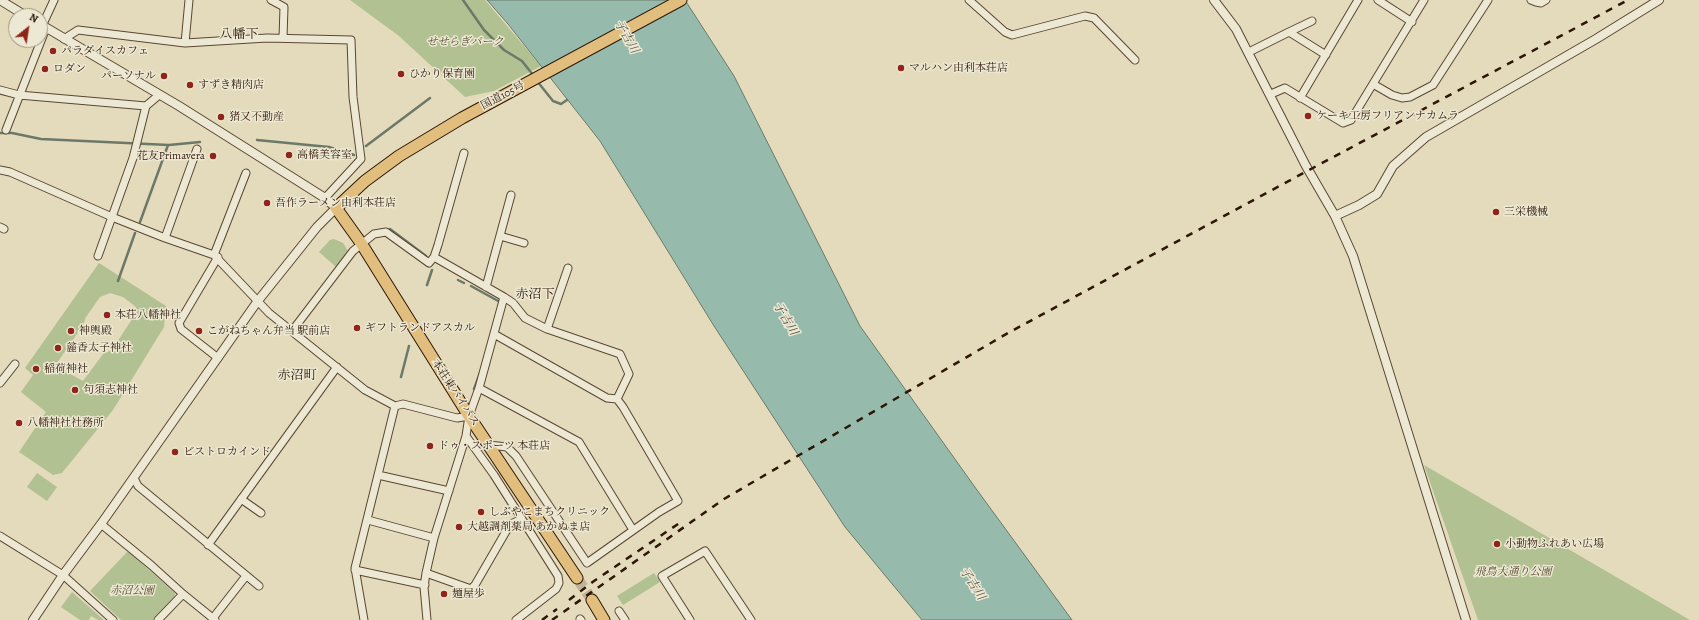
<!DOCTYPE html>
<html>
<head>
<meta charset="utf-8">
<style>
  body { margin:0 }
  #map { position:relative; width:1699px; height:620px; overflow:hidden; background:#e3dbbb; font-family:Alegreya,serif }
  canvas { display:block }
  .north { position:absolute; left:8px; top:8px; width:40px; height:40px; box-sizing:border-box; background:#ede8d3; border:1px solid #a09481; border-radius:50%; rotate:30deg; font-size:11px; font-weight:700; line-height:16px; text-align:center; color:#2d1606 }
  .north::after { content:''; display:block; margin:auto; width:14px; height:18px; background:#8f2418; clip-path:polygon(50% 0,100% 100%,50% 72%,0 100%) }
</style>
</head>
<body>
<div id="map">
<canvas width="1699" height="620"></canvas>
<div class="north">N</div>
</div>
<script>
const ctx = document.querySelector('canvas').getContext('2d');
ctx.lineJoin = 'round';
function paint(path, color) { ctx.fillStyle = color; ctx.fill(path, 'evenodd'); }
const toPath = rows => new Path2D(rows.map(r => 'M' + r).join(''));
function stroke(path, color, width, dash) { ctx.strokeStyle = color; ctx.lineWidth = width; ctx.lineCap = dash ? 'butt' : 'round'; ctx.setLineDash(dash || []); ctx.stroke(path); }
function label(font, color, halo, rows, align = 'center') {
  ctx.font = font + ' Alegreya,"Noto Serif JP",serif'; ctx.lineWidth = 3; ctx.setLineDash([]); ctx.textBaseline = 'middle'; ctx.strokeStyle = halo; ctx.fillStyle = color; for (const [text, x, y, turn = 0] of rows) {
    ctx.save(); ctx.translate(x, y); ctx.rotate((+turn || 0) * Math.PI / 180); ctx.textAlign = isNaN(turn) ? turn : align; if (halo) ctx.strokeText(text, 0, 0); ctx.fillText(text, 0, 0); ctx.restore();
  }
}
const green = toPath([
  [350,0,485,0,541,66,494,91,465,97,399,36],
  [334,239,343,243,348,251,336,267,319,252,330,240],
  [99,263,166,306,164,327,113,410,62,473,53,475,19,452,46,412,21,392,33,375,25,368],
  [110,293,123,297,136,307,134,316,112,350,103,354,83,381,59,368,57,363,83,325,86,317,100,297],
  [1424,465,1690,620,1478,620],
  [37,473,57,487,47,501,27,487],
  [128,551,175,593,175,598,155,620,121,620,90,591],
  [654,573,660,582,623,605,617,596],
  [72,592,104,620,98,620,91,616,89,620,80,620,61,607]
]);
const water = toPath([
  [487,0,685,0,734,76,860,326,977,490,1072,620,922,620,845,527,714,326,600,141,508,24,487,0]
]);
const stream = toPath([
  [463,0,484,30,504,50,522,61,533,75],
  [537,81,553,101,561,104,567,100],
  [0,133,12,133,41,139,169,145,200,142],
  [257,140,329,147,354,155],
  [366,146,430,98],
  [140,222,168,145],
  [390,229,426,256],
  [458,280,464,283],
  [118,281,135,233],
  [427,285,432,270],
  [471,286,500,302,500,304],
  [401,377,409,346],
  [474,389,480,373]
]);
const trunkTunnel = toPath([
  [577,578,592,600]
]);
const minor = toPath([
  [271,0,284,7,283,38],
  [969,0,1005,32,1012,35,1085,16,1094,18,1135,60],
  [1378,0,1412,22],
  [1531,0,1536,2,1541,3,1546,0],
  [42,26,54,0],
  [1289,32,1312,21],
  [64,39,78,30,185,43,267,38,351,40,353,97,361,159,325,198],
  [185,43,189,0],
  [1249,52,1289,32,1326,55],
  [1373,84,1392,95,1402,98,1410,97,1433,85,1488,0],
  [0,90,19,95,146,106],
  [1271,94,1285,88,1343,123,1351,120,1424,0],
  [1300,98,1358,0],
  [6,130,46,28],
  [0,170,10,172,112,217,165,238,214,255,269,313,365,390,395,406,403,404,457,418,469,416],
  [0,227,4,229],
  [500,236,524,243],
  [165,238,197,149],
  [214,255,246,173],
  [98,256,133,158,146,106,159,95],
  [218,257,179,323,181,329,218,358],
  [434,257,504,297,513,303,525,318,547,329,620,354,629,374,617,399],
  [486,287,511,195],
  [547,329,568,268],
  [292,331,353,251,374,234,386,232,429,263,434,257,438,245,464,153],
  [0,383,15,364],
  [479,388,579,442,633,530],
  [466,436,494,475,558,576,559,583,556,589,516,620],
  [489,445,507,447,516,456,587,563,659,512,678,501,623,407,617,399,607,398,494,334],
  [378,475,449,491],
  [134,478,138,486,259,586],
  [241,499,261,513],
  [368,520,434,538],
  [101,524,151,565,183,594,215,620],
  [0,536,63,575,113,620],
  [208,545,337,367],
  [355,570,425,585],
  [426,573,471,589,475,585,508,528,513,523,522,519],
  [619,611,625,620],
  [213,618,246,576],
  [580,619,581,620],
  [158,620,183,594],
  [364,620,355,568,395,406],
  [427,620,424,587,426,573,434,538,466,436,469,416,479,388,504,297],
  [690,620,662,576,705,551,751,620]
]);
const tertiary = toPath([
  [0,0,26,16],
  [1214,0,1236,29,1306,166,1335,216,1353,256,1466,620],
  [1335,216,1359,205,1377,194,1393,166,1426,137,1596,39,1659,0],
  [33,620,63,575,101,524,257,302,317,227,336,208,325,198,179,106,40,24]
]);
const trunk = toPath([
  [577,578,469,416,361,243,336,208,365,181,399,156,462,118,681,0],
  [592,600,604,620]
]);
const rail = toPath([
  [569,600,594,581,681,522],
  [542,620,557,609],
  [552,620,724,499,1008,333,1309,170,1628,0]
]);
const markers = [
  [53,51,4,"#8f2418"],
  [901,68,4,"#8f2418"],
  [45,69,4,"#8f2418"],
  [401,74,4,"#8f2418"],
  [164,76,4,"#8f2418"],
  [190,85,4,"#8f2418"],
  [1308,116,4,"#8f2418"],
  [221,117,4,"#8f2418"],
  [289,155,4,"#8f2418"],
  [213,156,4,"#8f2418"],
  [267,203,4,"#8f2418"],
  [1496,212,4,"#8f2418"],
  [107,315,4,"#8f2418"],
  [357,328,4,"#8f2418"],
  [71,331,4,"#8f2418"],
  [199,331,4,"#8f2418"],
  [58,348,4,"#8f2418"],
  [36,369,4,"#8f2418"],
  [75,390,4,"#8f2418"],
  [19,423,4,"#8f2418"],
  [430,446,4,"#8f2418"],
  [175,452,4,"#8f2418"],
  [481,512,4,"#8f2418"],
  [459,527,4,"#8f2418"],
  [1497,544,4,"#8f2418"],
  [444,594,4,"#8f2418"]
];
const parkNames = [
  ["せせらぎパーク",465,42],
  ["飛鳥大通り公園",1513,572],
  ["赤沼公園",132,591]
];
const poiNames = [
  ["パラダイスカフェ",61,51],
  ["マルハン由利本荘店",909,68],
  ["ロダン",53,69],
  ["ひかり保育園",409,74],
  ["パーソナル",156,76,"right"],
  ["すずき精肉店",198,85],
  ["ケーキ工房フリアンナカムラ",1316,116],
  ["猪又不動産",229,117],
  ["高橋美容室",297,155],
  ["花友Primavera",205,156,"right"],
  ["吾作ラーメン由利本荘店",275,203],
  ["三栄機械",1504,212],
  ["本荘八幡神社",115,315],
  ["ギフトランドアスカル",365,328],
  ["神輿殿",79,331],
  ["こがねちゃん弁当 駅前店",207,331],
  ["麄香太子神社",66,348],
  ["稲荷神社",44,369],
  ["句須志神社",83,390],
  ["八幡神社社務所",27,423],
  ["ドゥ・スポーツ 本荘店",438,446],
  ["ビストロカインド",183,452],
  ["しぶやこまちクリニック",489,512],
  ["大越調剤薬局 あかぬま店",467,527],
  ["小動物ふれあい広場",1505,544],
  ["麺屋歩",452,594]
];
const streetNames = [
  ["国道105号",503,96,-28],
  ["本荘東バイパス",455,393,57]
];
const waterNames = [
  ["子吉川",626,37,60],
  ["子吉川",785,319,59],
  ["子吉川",972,584,57]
];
const quarterNames = [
  ["八幡下",239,35],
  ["赤沼下",535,295],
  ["赤沼町",297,376]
];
paint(green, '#b1c192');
paint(water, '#96bbad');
stroke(water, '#6c796a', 1);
stroke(stream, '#6c796a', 2.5);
stroke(trunkTunnel, '#bfb497', 11, [11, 5.5]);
stroke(minor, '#5a4733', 9);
stroke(tertiary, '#5a4733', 10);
stroke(trunk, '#2d1606', 13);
stroke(minor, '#ede8d3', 7);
stroke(tertiary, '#ede8d3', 8);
stroke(trunk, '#e2be7e', 11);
stroke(rail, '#2d1606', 2.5, [7, 7]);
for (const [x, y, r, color] of markers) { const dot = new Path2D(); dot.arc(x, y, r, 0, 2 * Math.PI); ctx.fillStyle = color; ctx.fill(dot); stroke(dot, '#ede8d3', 1.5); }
label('italic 11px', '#554930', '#ede8d3', parkNames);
label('11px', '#2d1606', '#ede8d3', poiNames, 'left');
label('11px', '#2d1606', '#ede8d3', streetNames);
label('italic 12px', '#525040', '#ede8d3', waterNames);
label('13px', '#2d1606', '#ede8d3', quarterNames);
</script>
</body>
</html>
